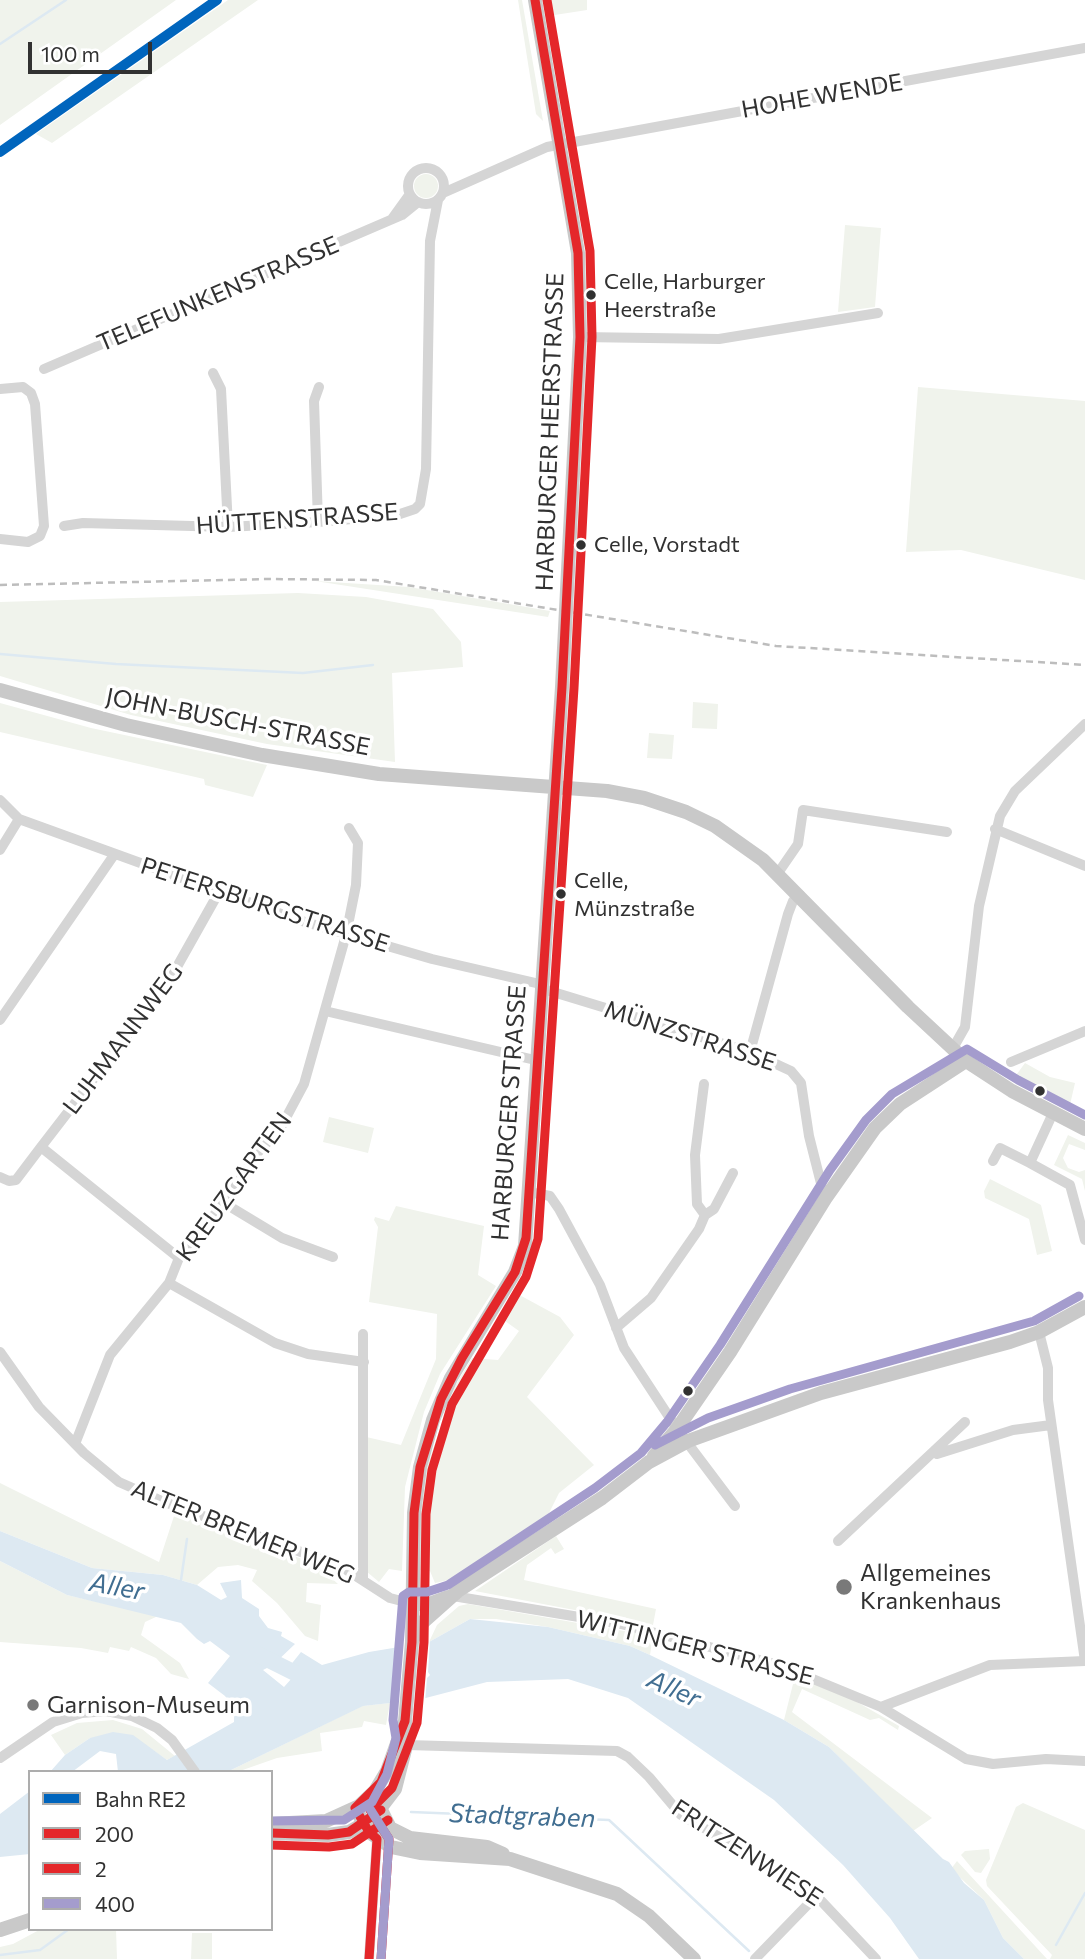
<!DOCTYPE html>
<html>
<head>
<meta charset="utf-8">
<style>
  body { margin:0 }
  #map { position:relative; width:1085px; height:1959px; overflow:hidden; background:#fff; font-family:Commissioner,sans-serif }
  canvas { display:block }
  .legend { position:absolute; left:28px; top:1770px; width:245px; height:161px; box-sizing:border-box; background:#fff; border:2px solid #adadad; margin:0; padding:9px 12px; list-style:none; font-size:21px; color:#313131 }
  .legend li { display:flex; align-items:center; gap:14px; height:35px }
  .legend b { width:35px; border:2px solid #adadad }
  .scale { position:absolute; left:28px; top:42px; width:124px; height:32px; box-sizing:border-box; border:4px solid #313131; border-top:0; padding-left:9px; font-size:21px; line-height:24px; white-space:nowrap; color:#313131; -webkit-text-stroke:5px #fff; paint-order:stroke }
</style>
</head>
<body>
<div id="map">
<canvas width="1085" height="1959"></canvas>
<ul class="legend">
<li><b style="height:9px;background:#0065bd"></b>Bahn RE2</li>
<li><b style="height:9px;background:#e4272a"></b>200</li>
<li><b style="height:9px;background:#e4272a"></b>2</li>
<li><b style="height:9px;background:#a49ccd"></b>400</li>
</ul>
<div class="scale">100 m</div>
</div>
<script>
const ctx = document.querySelector('canvas').getContext('2d');
ctx.lineJoin = 'round';
function paint(path, color) { ctx.fillStyle = color; ctx.fill(path, 'evenodd'); }
const toPath = rows => new Path2D(rows.map(r => 'M' + r).join(''));
function stroke(path, color, width, dash) { ctx.strokeStyle = color; ctx.lineWidth = width; ctx.lineCap = dash ? 'butt' : 'round'; ctx.setLineDash(dash || []); ctx.stroke(path); }
function label(font, color, halo, rows, align = 'center') {
  ctx.font = font + ' Commissioner,sans-serif'; ctx.lineWidth = 7; ctx.setLineDash([]); ctx.textBaseline = 'middle'; ctx.strokeStyle = halo; ctx.fillStyle = color; for (const [text, x, y, turn = 0] of rows) {
    ctx.save(); ctx.translate(x, y); ctx.rotate((+turn || 0) * Math.PI / 180); ctx.textAlign = isNaN(turn) ? turn : align; if (halo) ctx.strokeText(text, 0, 0); ctx.fillText(text, 0, 0); ctx.restore();
  }
}
const green = toPath([
  [0,0,176,0,0,125],
  [228,0,258,0,52,143,36,134],
  [518,0,522,0,543,121,536,114],
  [546,0,587,0,587,10,548,16],
  '414 186a12 12 0 1 1 24 0a12 12 0 1 1-24 0Z',
  [845,225,881,228,875,307,838,312],
  [918,387,1085,401,1085,580,961,550,906,552],
  [315,581,409,587,550,611,548,617],
  [298,593,366,597,433,609,461,642,463,667,392,673,395,762,267,744,131,715,0,676,0,602],
  [693,702,718,704,717,729,692,728],
  [0,703,91,728,267,765,253,797,205,785,204,779,0,732],
  [649,733,674,735,672,759,647,758],
  [1025,1063,1050,1077,1075,1083,1069,1109,1048,1092,1014,1078],
  [329,1117,374,1128,368,1153,323,1142],
  [1068,1135,1085,1143,1085,1150,1069,1144,1063,1158,1068,1168,1079,1172,1085,1170,1085,1191,1082,1179,1054,1165],
  [990,1179,1041,1205,1052,1251,1037,1255,1029,1219,985,1198,984,1191],
  [396,1206,484,1226,478,1275,496,1286,440,1374,424,1412,405,1487,402,1571,389,1569,379,1582,360,1566,362,1436,401,1445,436,1359,437,1314,369,1302,378,1227,374,1220,375,1217,389,1221],
  [514,1292,560,1317,574,1335,527,1397,594,1465,559,1493,544,1523,453,1579,435,1583,430,1571,418,1570,419,1513,425,1472,455,1386,472,1358,498,1360,519,1331,498,1316],
  [0,1483,159,1562,175,1513,316,1564,338,1584,307,1583,306,1602,321,1605,318,1641,305,1636,277,1603,252,1581,257,1570,238,1565,218,1567,197,1585,163,1575,92,1568,0,1531],
  [556,1536,564,1549,555,1554,551,1548,527,1565,524,1580,656,1609,653,1625,475,1591],
  [0,1561,67,1595,158,1616,145,1622,141,1635,180,1663,189,1679,171,1674,156,1658,131,1647,129,1651,110,1647,108,1653,81,1648,0,1642],
  [468,1604,653,1636,650,1655,630,1646,548,1627,496,1619,470,1619,429,1642,437,1625,459,1606],
  [795,1676,850,1698,899,1726,898,1730,879,1718,870,1720,802,1689,792,1712,932,1818,913,1831,829,1747,784,1720],
  [390,1703,386,1725,364,1721,362,1727,320,1733,322,1751,277,1758,237,1772,227,1772,362,1706],
  [113,1720,142,1729,175,1756,167,1760,154,1751,90,1738,65,1755,51,1735,77,1723],
  [1023,1803,1085,1830,1085,1959,1050,1959,1052,1955,987,1886,986,1880,1016,1807],
  [989,1849,990,1859,981,1873,975,1872,961,1855,965,1851],
  [957,1861,1047,1959,1024,1959,1003,1938,984,1900,951,1869],
  [41,1929,116,1929,117,1959,0,1959,0,1947,13,1944],
  [192,1933,212,1933,212,1959,191,1959]
]);
const water = toPath([
  [0,1531,92,1568,163,1575,197,1585,221,1600,227,1597,220,1583,241,1580,242,1598,259,1609,259,1616,268,1628,282,1632,281,1636,295,1644,273,1665,263,1670,284,1687,292,1678,285,1672,301,1652,322,1665,369,1652,429,1642,470,1619,548,1627,630,1646,650,1655,784,1720,829,1747,943,1859,949,1862,964,1883,984,1900,1003,1938,1024,1959,919,1959,890,1918,843,1865,774,1800,628,1698,568,1679,487,1682,418,1700,363,1706,227,1772,118,1772,116,1754,100,1751,72,1772,50,1772,65,1755,90,1738,113,1732,133,1735,167,1760,234,1722,234,1709,225,1696,208,1683,230,1656,210,1641,204,1644,197,1639,181,1623,67,1595,0,1561],
  [30,1791,30,1854,0,1857,0,1814]
]);
const pier = toPath([
  [430,1639,428,1672,430,1675,427,1678,425,1702,392,1706,395,1644]
]);
const stream = toPath([
  [0,44,66,0],
  [0,654,116,664,303,673,373,665],
  [181,1580,187,1539],
  [411,1812,609,1820,749,1951],
  [1056,1945,1085,1893],
  [0,1955,40,1950,69,1929]
]);
const river = toPath([
  [257,1654,297,1674,307,1674]
]);
const minor = toPath([
  '408 186a18 18 0 1 1 36 0a18 18 0 1 1-36 0Z',
  [443,193,547,147,1085,48],
  [392,219,410,194],
  [580,337,719,339,878,313],
  [44,369,402,215,418,202],
  [213,373,221,389,228,527],
  [0,389,23,387,31,393,35,404,44,526,40,536,28,542,0,539],
  [318,522,314,401,319,387],
  [64,526,83,523,228,527,318,522,397,515,415,509,420,504,426,469,430,241,438,200],
  [0,800,19,819,295,919,432,959,540,984],
  [995,829,1085,866],
  [0,850,19,819],
  [778,873,798,844,803,810,947,832],
  [540,988,750,1052,791,1071,801,1083,809,1136,825,1199],
  [325,1011,535,1060],
  [0,1020,114,855],
  [952,1050,965,1027,979,906,1000,816,1015,791,1085,724],
  [750,1052,788,914,793,901,800,895],
  [1011,1062,1085,1031],
  [704,1084,695,1155,697,1204,705,1215],
  [1053,1113,1030,1163,1070,1185,1085,1240],
  [41,1147,179,1258],
  [993,1161,1000,1148,1030,1163],
  [0,1177,9,1181,16,1180,41,1147,169,981,219,892],
  [529,1192,550,1196,559,1209,600,1285,624,1348,677,1429,735,1506],
  [224,1203,282,1238,333,1257],
  [169,1283,275,1343,308,1354,364,1362],
  [616,1328,651,1298,699,1229,705,1215,714,1209,733,1173],
  [1039,1332,1048,1368,1048,1400,1085,1661],
  [0,1352,39,1407,84,1453,119,1482,162,1501,342,1567,390,1598,413,1604],
  [75,1444,110,1355,169,1283,179,1258,224,1203,259,1151,280,1129,304,1084,346,935,356,885,358,843,349,828],
  [937,1454,1013,1430,1051,1425],
  [838,1541,965,1422],
  [363,1579,363,1334],
  [453,1596,621,1624,779,1665,881,1707,966,1759,993,1764,1046,1759,1085,1761],
  [881,1707,990,1665,1085,1661],
  [407,1745,617,1751,628,1757,649,1777,681,1815,809,1888,876,1959],
  [0,1758,53,1722,82,1713,106,1711,132,1716,157,1728,172,1740,195,1772],
  [369,1959,377,1839],
  [755,1959,817,1895]
]);
const major = toPath([
  [0,690,126,725,262,755,379,774,607,791,644,798,686,812,715,826,763,860,908,1007,966,1061,1012,1091,1085,1129],
  [654,1456,677,1429,730,1352,825,1199,875,1128,900,1104,966,1061],
  [413,1604,429,1604,448,1597],
  [413,1639,423,1622,459,1590,602,1498,649,1462,688,1441,821,1393,1010,1342,1039,1332,1085,1307],
  [355,1808,369,1832,391,1847,420,1853,510,1859,617,1894,649,1916,694,1959],
  [381,1810,390,1828,410,1838,487,1847,503,1854],
  [271,1824,326,1821,359,1806,375,1791,387,1771,405,1721],
  [271,1833,328,1835,349,1832,372,1819,395,1789,408,1738,405,1721,412,1642,414,1513,420,1467,433,1420,451,1378,515,1272,525,1246,562,687,580,337,578,253,535,0],
  [0,1930,30,1920]
]);
const rail = toPath([
  [0,585,269,579,376,580,776,646,1085,665]
]);
const bus1 = toPath([
  [271,1833,328,1835,349,1832,381,1810],
  [369,1959,377,1839,369,1832,355,1808,381,1782,405,1721,412,1642,414,1513,420,1467,441,1399,462,1358,515,1272,526,1238,562,687,580,337,578,253,535,0]
]);
const bus2 = toPath([
  [271,1845,329,1847,352,1844,388,1820],
  [381,1959,389,1839,370,1810,392,1788,417,1723,424,1642,426,1514,432,1470,452,1404,526,1277,538,1239,574,688,592,337,590,251,547,0]
]);
const bus3 = toPath([
  [655,1445,708,1418,790,1389,1034,1321,1079,1296],
  [370,1809,389,1839,381,1959],
  [271,1821,344,1820,372,1802,387,1774,396,1738,393,1720,403,1596,409,1592,427,1592,448,1585,595,1488,641,1453,667,1422,720,1345,830,1170,866,1120,892,1094,967,1049,1018,1080,1085,1115]
]);
const rail1 = toPath([
  [0,152,217,0]
]);
const markers = [
  [591,295,6,"#313131"],
  [581,545,6,"#313131"],
  [561,894,6,"#313131"],
  [1040,1091,6,"#313131"],
  [688,1391,6,"#313131"],
  [844,1587,9,"#797979"],
  [33,1705,7,"#797979"]
];
const busNames = [
  ["Celle, Harburger",604,282],
  ["Heerstraße",604,310],
  ["Celle, Vorstadt",594,545],
  ["Celle,",574,881],
  ["Münzstraße",574,909]
];
const streetNames = [
  ["HOHE WENDE",822,96,-10],
  ["TELEFUNKENSTRASSE",218,294,-23],
  ["HARBURGER HEERSTRASSE",550,432,-88],
  ["HÜTTENSTRASSE",297,519,-4],
  ["JOHN-BUSCH-STRASSE",238,722,11],
  ["PETERSBURGSTRASSE",265,905,18],
  ["MÜNZSTRASSE",690,1036,18],
  ["LUHMANNWEG",123,1039,-53],
  ["HARBURGER STRASSE",509,1113,-86],
  ["KREUZGARTEN",234,1187,-54],
  ["ALTER BREMER WEG",243,1532,22],
  ["WITTINGER STRASSE",695,1648,14],
  ["FRITZENWIESE",747,1853,33]
];
const poiNames = [
  ["Allgemeines",860,1573],
  ["Krankenhaus",860,1601],
  ["Garnison-Museum",47,1705]
];
const waterNames = [
  ["Aller",117,1587,10],
  ["Aller",674,1689,24],
  ["Stadtgraben",522,1816,2]
];
paint(green, '#f0f3ec');
paint(water, '#dde9f2');
paint(pier, '#fff');
stroke(stream, '#dde9f2', 2.5);
stroke(river, '#dde9f2', 16);
stroke(minor, '#d5d5d5', 10);
stroke(major, '#c9c9c9', 14);
stroke(rail, '#bdbdbd', 2.5, [7, 5]);
stroke(bus1, '#e4272a', 9);
stroke(bus2, '#e4272a', 9);
stroke(bus3, '#a49ccd', 9);
stroke(rail1, '#0065bd', 10);
for (const [x, y, r, color] of markers) { const dot = new Path2D(); dot.arc(x, y, r, 0, 2 * Math.PI); ctx.fillStyle = color; ctx.fill(dot); stroke(dot, '#fff', 2.5); }
label('22px', '#313131', '#fff', busNames, 'left');
label('24px', '#313131', '#fff', streetNames);
label('24px', '#313131', '#fff', poiNames, 'left');
label('italic 26px', '#416e91', '#fff', waterNames);
</script>
</body>
</html>
